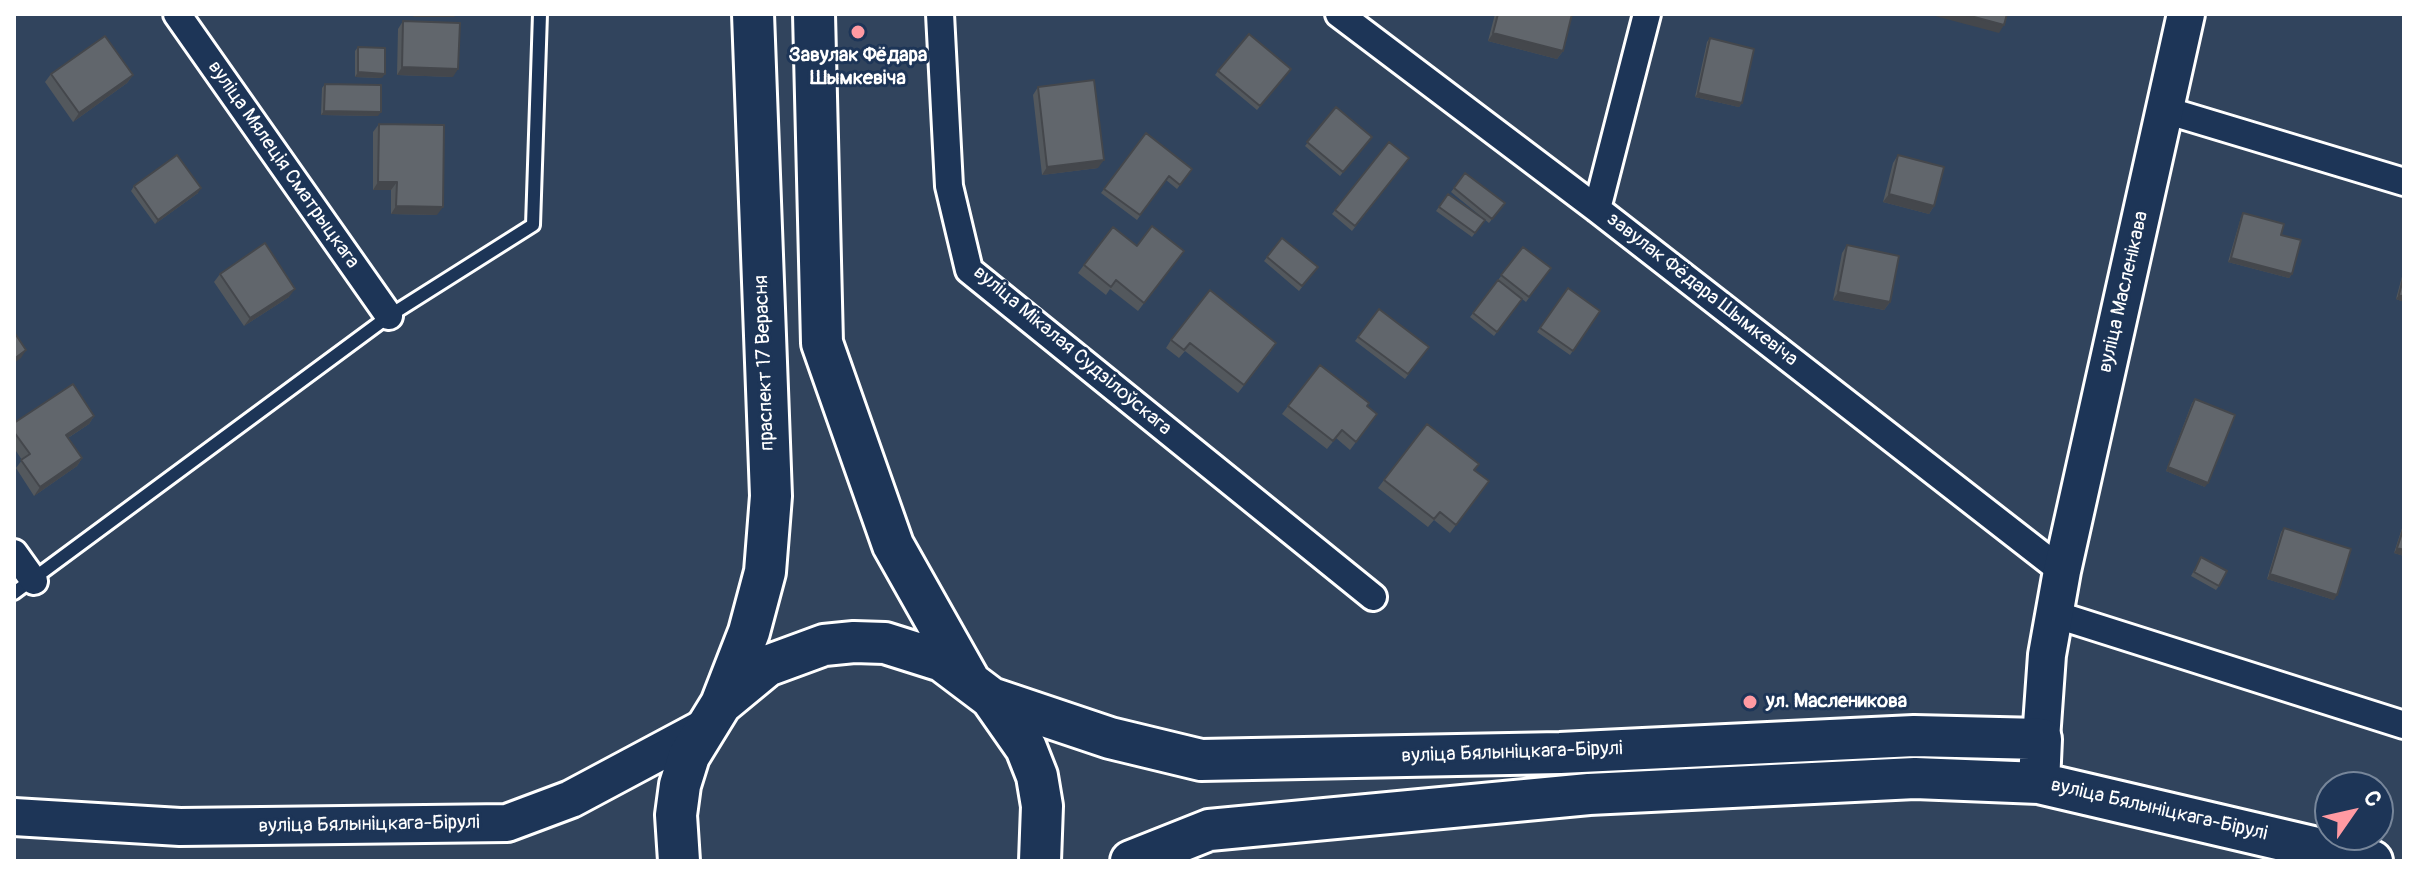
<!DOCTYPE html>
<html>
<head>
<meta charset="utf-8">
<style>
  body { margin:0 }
  #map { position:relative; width:2418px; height:875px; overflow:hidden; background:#31445d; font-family:Pangolin,sans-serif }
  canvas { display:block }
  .frame { position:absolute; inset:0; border:16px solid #fff; pointer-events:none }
  .north { position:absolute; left:2314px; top:771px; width:80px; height:80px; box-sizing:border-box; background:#1d3557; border:2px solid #77869a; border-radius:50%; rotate:56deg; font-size:22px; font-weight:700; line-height:32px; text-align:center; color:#fff }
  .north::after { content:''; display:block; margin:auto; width:28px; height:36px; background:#ff9aa2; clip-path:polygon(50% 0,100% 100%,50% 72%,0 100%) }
</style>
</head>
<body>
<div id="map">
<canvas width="2418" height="875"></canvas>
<div class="frame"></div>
<div class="north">С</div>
</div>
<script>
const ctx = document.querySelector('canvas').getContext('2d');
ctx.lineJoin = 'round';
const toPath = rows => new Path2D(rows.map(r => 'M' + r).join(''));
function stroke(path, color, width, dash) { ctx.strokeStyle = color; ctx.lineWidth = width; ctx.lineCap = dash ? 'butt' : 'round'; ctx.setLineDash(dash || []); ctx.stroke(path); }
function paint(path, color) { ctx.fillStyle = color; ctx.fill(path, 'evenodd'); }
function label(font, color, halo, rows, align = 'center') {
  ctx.font = font + ' Pangolin,sans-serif'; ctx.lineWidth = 6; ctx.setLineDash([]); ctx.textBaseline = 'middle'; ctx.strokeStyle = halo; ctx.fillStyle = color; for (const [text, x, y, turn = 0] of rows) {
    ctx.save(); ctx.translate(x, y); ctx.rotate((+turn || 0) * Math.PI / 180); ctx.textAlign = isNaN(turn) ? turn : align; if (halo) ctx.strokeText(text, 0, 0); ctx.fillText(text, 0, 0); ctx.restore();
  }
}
const lane = toPath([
  [14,593,389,316,533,225,540,14]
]);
const street = toPath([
  [177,14,389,316],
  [940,14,949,186,969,270,1373,597],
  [1339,14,1597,209,2062,571],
  [2165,110,2404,182],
  [1597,209,1647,14],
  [14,553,34,581],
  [2054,614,2404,725]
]);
const secondary = toPath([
  [2041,739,2047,655,2062,571,2186,14],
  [14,817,180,827,507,823,571,799,702,729]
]);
const primary = toPath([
  [814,14,822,343,893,545,968,678],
  [991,698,1110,738,1201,760,1560,753,1914,736,2041,739,2039,783,2372,861],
  [721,704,749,632,765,572,771,496,753,14],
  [679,861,676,815,680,785,689,756,721,704,767,666,824,645,854,642,885,643,942,661,991,698,1026,748,1037,776,1042,806,1040,861],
  [1131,861,1209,830,1589,794,1915,778,2039,783]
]);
const wall = toPath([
  [1495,14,1572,14,1563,51,1557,59,1488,41],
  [403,21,453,77,397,75,398,29],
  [1710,38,1742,103,1739,107,1695,97,1707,42],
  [358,47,382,78,355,77,355,51],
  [1291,69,1257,110,1215,75,1218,71],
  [51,74,133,75,127,83,73,122,45,82],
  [325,84,378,116,321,115,322,88],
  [1038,87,1098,168,1042,175,1033,95],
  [1336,107,1372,137,1340,176,1305,146],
  [379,124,437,215,391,214,391,190,373,190,373,132],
  [1146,133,1192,169,1177,189,1166,180,1137,220,1101,193],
  [1389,142,1409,158,1352,231,1332,214],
  [1898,155,1934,206,1929,214,1883,202,1893,163],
  [1465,173,1505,203,1489,223,1451,192],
  [134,186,198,193,155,224,131,191],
  [1448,194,1485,220,1472,237,1436,211],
  [2243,213,2292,274,2289,278,2228,262,2241,217],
  [1282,238,1318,267,1299,291,1264,261],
  [1847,245,1890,302,1884,310,1833,300,1842,253],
  [1137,246,1184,251,1138,311,1110,289,1106,295,1078,273,1084,265],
  [1523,247,1551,268,1526,302,1498,280],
  [2404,269,2404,302,2396,299],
  [220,274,289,297,244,326,214,282],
  [1498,280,1522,299,1494,336,1470,317],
  [1568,288,1600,311,1570,355,1537,332],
  [1379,309,1429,347,1405,379,1355,341],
  [1171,340,1271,351,1238,393,1185,351,1179,358,1166,348],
  [2195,399,2205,487,2166,471,2192,403],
  [1288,406,1367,406,1377,414,1350,450,1336,438,1327,449,1282,414],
  [94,416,89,424,68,438,82,458,77,466,34,496,16,468,22,460,14,448,14,423],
  [1474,470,1489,481,1450,533,1434,520,1428,527,1378,488,1384,480],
  [2404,522,2404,556,2394,553],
  [2284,528,2334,600,2267,579,2281,532],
  [2201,557,2219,586,2216,590,2191,576]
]);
const shadedWall = toPath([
  [415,14,457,14,454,17,413,17],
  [1937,14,1963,14,2004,25,1999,33,1935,16],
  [1493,33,1563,51,1557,59,1488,41],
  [402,67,458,69,453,77,397,75],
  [358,72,385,74,382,78,355,77],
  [133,75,127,83,73,122,79,113],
  [1698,93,1742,103,1739,107,1695,97],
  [324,111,381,112,378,116,321,115],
  [1104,160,1098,168,1042,175,1047,167],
  [378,182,397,182,391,190,373,190],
  [201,188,198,193,155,224,158,220],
  [1889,194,1934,206,1929,214,1883,202],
  [396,206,443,207,437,215,391,214],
  [2231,258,2292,274,2289,278,2228,262],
  [295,289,289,297,244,326,250,318],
  [1838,292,1890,302,1884,310,1833,300],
  [2399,295,2404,297,2404,302,2396,299],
  [26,350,21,358,14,363,14,359],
  [94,416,89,424,60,443,66,435],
  [82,458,77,466,34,496,40,487],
  [2168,467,2208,483,2205,487,2166,471],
  [2397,548,2404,550,2404,556,2394,553],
  [2270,574,2337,595,2334,600,2267,579]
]);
const building = toPath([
  [1498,14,1572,14,1563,51,1493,33,1498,14],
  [1963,14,2007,14,2004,25,1963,14],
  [403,21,460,23,458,69,402,67,403,21],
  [1249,34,1291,69,1260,106,1218,71,1249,34],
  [105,36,133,75,79,113,51,74,105,36],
  [1710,38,1754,49,1742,103,1698,93,1710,38],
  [358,47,385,48,385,74,358,72,358,47],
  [1094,80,1104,160,1047,167,1038,87,1094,80],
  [325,84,381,85,381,112,324,111,325,84],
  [1336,107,1372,137,1343,172,1307,142,1336,107],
  [379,124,444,125,443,207,396,206,397,182,378,182,379,124],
  [1146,133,1192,169,1180,185,1169,176,1140,215,1104,189,1146,133],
  [1389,142,1409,158,1355,226,1335,210,1389,142],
  [177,155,201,188,158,220,134,186,177,155],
  [1898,155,1944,167,1934,206,1889,194,1898,155],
  [1465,173,1505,203,1492,219,1454,188,1465,173],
  [1448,194,1485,220,1475,233,1439,207,1448,194],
  [2243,213,2284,224,2281,235,2301,240,2292,274,2231,258,2243,213],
  [1152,226,1184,251,1144,303,1116,280,1111,287,1084,265,1113,227,1137,246,1152,226],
  [1282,238,1318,267,1302,286,1267,257,1282,238],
  [265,243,295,289,250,318,220,274,265,243],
  [1847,245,1899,256,1890,302,1838,292,1847,245],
  [1523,247,1551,268,1529,297,1501,275,1523,247],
  [2404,275,2404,297,2399,295,2404,275],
  [1498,280,1522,299,1497,332,1473,313,1498,280],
  [1568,288,1600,311,1573,351,1540,328,1568,288],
  [1210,290,1276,343,1244,385,1190,343,1184,350,1171,340,1210,290],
  [1379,309,1429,347,1408,374,1358,337,1379,309],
  [14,332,26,350,14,359,14,332],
  [1320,365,1369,403,1367,406,1377,414,1356,442,1342,430,1333,441,1288,406,1320,365],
  [73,384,94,416,66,435,82,458,40,487,21,460,30,454,14,432,14,423,73,384],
  [2195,399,2235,415,2208,483,2168,467,2195,399],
  [1427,424,1479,464,1474,470,1489,481,1456,525,1440,512,1434,519,1384,480,1427,424],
  [2404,527,2404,550,2397,548,2404,527],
  [2284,528,2351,549,2337,595,2270,574,2284,528],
  [2201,557,2227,571,2219,586,2194,572,2201,557]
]);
const markers = [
  [858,32,8,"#ff9aa2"],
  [1750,702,8,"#ff9aa2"]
];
const poiNames = [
  ["Завулак Фёдара",858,56],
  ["Шымкевіча",858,79],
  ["ул. Масленикова",1766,702,"left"]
];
const streetNames = [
  ["вуліца Мялеція Сматрыцкага",283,165,55],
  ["завулак Фёдара Шымкевіча",1702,290,38],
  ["вуліца Масленікава",2124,292,-77],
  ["вуліца Мікалая Судзілоўскага",1072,351,40],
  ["праспект 17 Верасня",765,363,-92],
  ["вуліца Бялыніцкага-Бірулі",1512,753,-2],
  ["вуліца Бялыніцкага-Бірулі",2159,810,13],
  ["вуліца Бялыніцкага-Бірулі",369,825,-1]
];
stroke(lane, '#fff', 18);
stroke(street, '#fff', 32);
stroke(secondary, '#fff', 42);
stroke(primary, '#fff', 46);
stroke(lane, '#1d3557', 12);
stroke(street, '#1d3557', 26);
stroke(secondary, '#1d3557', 36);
stroke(primary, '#1d3557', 40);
paint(wall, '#53585d');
paint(shadedWall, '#44474c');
paint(building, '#61666c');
stroke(building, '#44474c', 2);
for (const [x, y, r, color] of markers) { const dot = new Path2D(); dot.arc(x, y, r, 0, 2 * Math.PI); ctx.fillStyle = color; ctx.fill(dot); stroke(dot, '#1d3557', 3); }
label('bold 20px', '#fff', '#1d3557', poiNames);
label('20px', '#fff', '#1d3557', streetNames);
</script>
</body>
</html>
